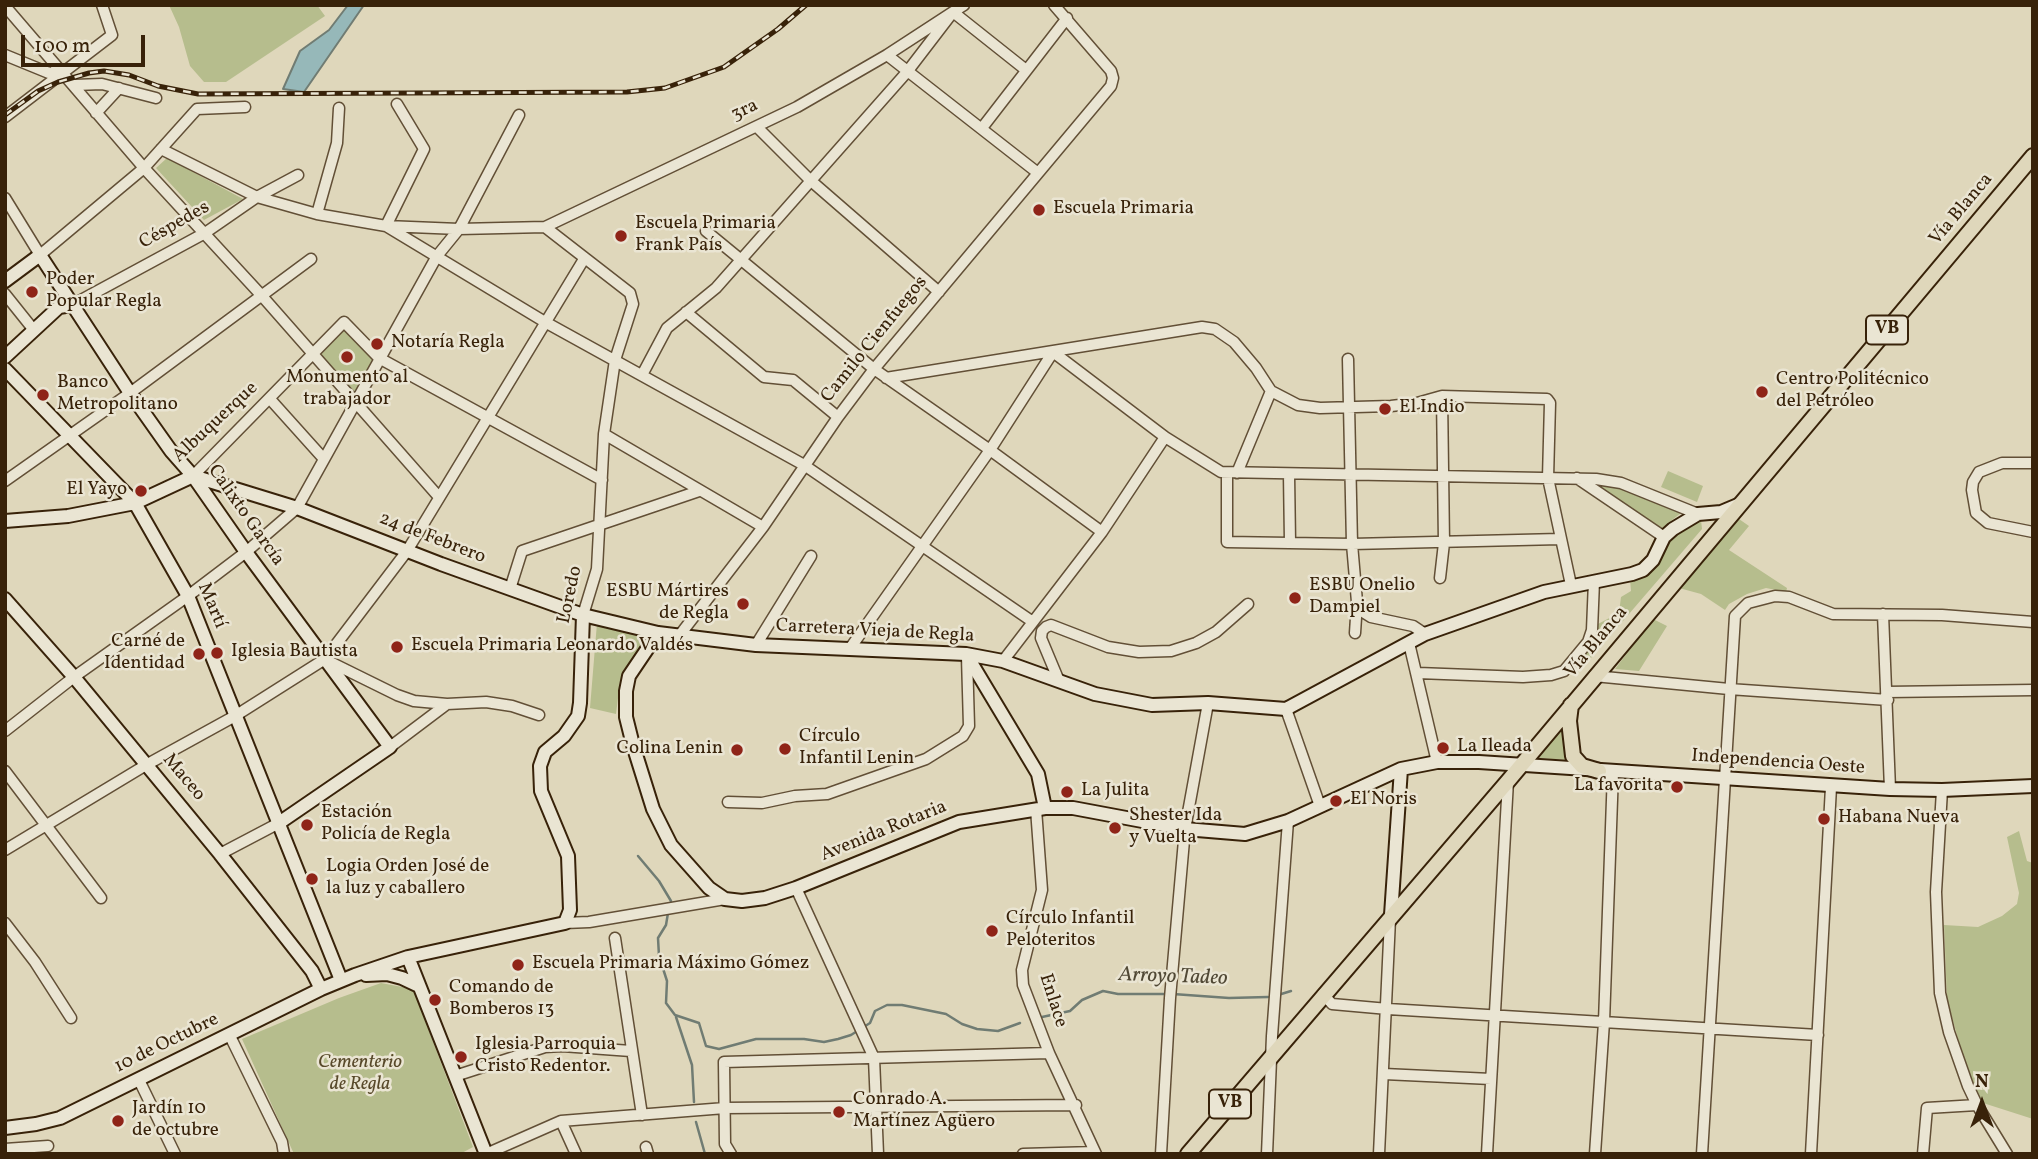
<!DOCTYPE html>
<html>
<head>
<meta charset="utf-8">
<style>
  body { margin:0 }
  #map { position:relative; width:2038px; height:1159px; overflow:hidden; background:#dfd7bb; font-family:Vollkorn,serif }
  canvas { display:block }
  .frame { position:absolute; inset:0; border:7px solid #382209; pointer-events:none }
  .north { position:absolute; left:1947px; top:1068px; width:70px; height:70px; -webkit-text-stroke:5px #eae5d3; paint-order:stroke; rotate:0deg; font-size:19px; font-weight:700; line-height:28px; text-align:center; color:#382209 }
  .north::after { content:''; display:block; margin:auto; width:24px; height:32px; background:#382209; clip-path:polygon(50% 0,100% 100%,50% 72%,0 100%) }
  .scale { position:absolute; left:21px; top:35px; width:124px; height:32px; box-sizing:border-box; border:4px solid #382209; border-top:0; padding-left:9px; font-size:21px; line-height:24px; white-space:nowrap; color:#382209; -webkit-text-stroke:5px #eae5d3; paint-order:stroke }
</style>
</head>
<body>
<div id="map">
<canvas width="2038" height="1159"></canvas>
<div class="frame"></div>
<div class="north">N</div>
<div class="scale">100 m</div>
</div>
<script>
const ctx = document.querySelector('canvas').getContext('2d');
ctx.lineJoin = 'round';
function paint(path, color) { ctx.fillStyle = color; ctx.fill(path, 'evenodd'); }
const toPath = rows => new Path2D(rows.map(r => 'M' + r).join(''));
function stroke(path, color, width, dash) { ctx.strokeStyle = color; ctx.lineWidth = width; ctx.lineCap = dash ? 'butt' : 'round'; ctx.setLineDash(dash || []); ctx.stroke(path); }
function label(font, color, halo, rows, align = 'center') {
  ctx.font = font + ' Vollkorn,serif'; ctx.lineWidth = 5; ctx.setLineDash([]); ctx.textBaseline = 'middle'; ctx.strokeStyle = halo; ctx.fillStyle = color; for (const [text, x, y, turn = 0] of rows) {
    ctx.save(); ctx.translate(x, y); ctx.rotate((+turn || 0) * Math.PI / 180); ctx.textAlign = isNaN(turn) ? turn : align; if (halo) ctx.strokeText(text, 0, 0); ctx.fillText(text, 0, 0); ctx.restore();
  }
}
const green = toPath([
  [169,5,317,5,325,16,226,82,204,82,190,66,179,27],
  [167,158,243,199,204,220,156,168],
  [344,328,373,360,355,392,318,352],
  [1668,471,1703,486,1697,502,1661,487],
  [1586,481,1614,486,1681,513,1658,531],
  [1739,519,1749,526,1729,550,1787,588,1786,592,1766,588,1747,594,1729,604,1725,610,1701,594,1679,588],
  [1701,520,1702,529,1592,657,1567,675,1597,635,1596,625,1619,613,1621,597,1631,591,1630,579,1666,540,1696,521],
  [1653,619,1667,626,1639,671,1615,669],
  [597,623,650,639,623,674,620,682,616,714,590,708],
  [1565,717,1568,759,1565,760,1538,758,1536,756],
  [2019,831,2027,861,2033,863,2033,1119,1980,1102,1963,1057,1947,999,1944,925,1978,927,2002,916,2017,904,2019,893,2007,837],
  [381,983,413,989,473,1147,460,1154,294,1154,242,1039,339,998]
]);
const water = toPath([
  [348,5,364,5,304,92,283,89,300,51,329,30,348,5]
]);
const stream = toPath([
  [638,856,659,881,671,901,670,907],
  [668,913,666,925,658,938,659,956,667,981,666,1003,675,1015,699,1023,706,1046,719,1049,756,1039,804,1039,824,1042,838,1039,851,1035,870,1023,875,1011,887,1005,902,1005,946,1014,962,1024,977,1029,998,1031,1020,1023],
  [1173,994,1229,998,1268,997],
  [1278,995,1291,991],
  [676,1017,692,1065,694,1102],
  [1042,1017,1070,1011,1082,1000,1103,991,1118,994,1167,994],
  [696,1122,705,1154]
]);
const street = toPath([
  [5,6,144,168,262,296,438,496],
  [5,55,49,73,63,71],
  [887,55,1038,173],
  [75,85,102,84,156,98],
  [397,104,424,149,386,226,545,322,804,465,1033,622],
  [96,113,119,88],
  [5,117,112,35,102,5],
  [757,127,810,180,939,292],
  [982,128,1067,18],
  [161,149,257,197,317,214,386,226,459,229,545,227,630,293,633,304,615,360,604,434,597,569,583,615],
  [5,198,40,255,144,168,197,109,245,107],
  [317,214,337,143,339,108],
  [545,227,797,107,887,55,953,12,1026,70],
  [706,231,874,369,990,450,1102,532],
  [5,294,33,329],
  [72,305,205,233,257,197,298,175],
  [686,312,764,377,793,380,838,417],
  [1053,352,1165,437,1221,472,1596,479,1621,483,1698,514],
  [1348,359,1352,544,1357,602,1355,633],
  [642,375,667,328,716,288,907,72,953,12,964,5],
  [886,378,1202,327,1215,329,1234,342,1256,368,1271,391,1298,405,1320,408,1391,406,1417,403,1442,396,1547,399,1550,403,1548,478,1571,585],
  [270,399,323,458],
  [604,434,763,527],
  [2033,463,2002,463,1979,472,1973,482,1972,490,1976,513,1988,523,2033,532],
  [1227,473,1227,542,1352,544,1560,539],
  [1237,473,1271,391],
  [1289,474,1290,542],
  [193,476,344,322,379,358,602,480],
  [1577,478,1664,537],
  [5,481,130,393,311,259],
  [1440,578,1444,543,1442,396],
  [510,589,522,551,699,491],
  [1357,602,1363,612,1371,617,1413,626,1425,634],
  [1883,614,1890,789],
  [679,636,763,527,838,417,874,369,1111,86,1113,78,1111,71,1054,5],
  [1409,643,1437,762],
  [756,645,811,556],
  [851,647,990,450,1053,352],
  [326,660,397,695,414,701,447,704,486,702,512,706,539,715],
  [1003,661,1102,532,1165,437],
  [1418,673,1523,677,1551,675,1564,671,1588,642,1592,630,1594,581],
  [1594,676,1729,689,1888,700],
  [1059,681,1041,638,1042,631,1046,627,1051,625,1108,647,1139,652,1171,651,1196,643,1216,632,1248,604],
  [1887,692,2033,690],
  [1286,709,1320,806],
  [5,731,74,677,188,596,246,552,297,508,437,256,459,229,519,115],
  [390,747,447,704],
  [5,771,101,898],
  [1942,790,1936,892,1940,993,1949,1032,1968,1086,1977,1105,2007,1154],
  [728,802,762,803,795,796,827,794,926,759,963,736,969,726,967,657],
  [1036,809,1042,890,1022,970,1023,985,1049,1053,1096,1154],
  [5,850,146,765,235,716,325,659,407,551,584,259],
  [220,854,279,823],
  [796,888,874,1058,878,1154],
  [5,923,35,962,71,1018],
  [565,923,589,922,725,899],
  [615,938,642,1115],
  [1323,994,1332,1004,1388,1009,1818,1035],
  [229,1034,282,1142,284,1154],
  [1384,1074,1491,1079],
  [455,1076,545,1047,562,1046,631,1051],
  [139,1080,175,1154],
  [561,1121,576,1154],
  [646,1147,648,1154],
  [5,1149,48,1146],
  [486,1154,561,1121,725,1108,1076,1105],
  [731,1154,725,1144,724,1062,1049,1053],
  [1023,1154,1095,1152],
  [1161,1154,1170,998,1185,829,1208,703],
  [1267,1154,1272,1036,1288,821],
  [1379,1154,1390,919],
  [1487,1154,1508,781],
  [1595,1154,1604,1022,1613,772],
  [1702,1154,1735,616,1748,603,1775,596,1789,597,1833,614,1942,615,2033,622],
  [1811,1154,1831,787],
  [1923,1154,1927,1108,1977,1105]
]);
const secondary = toPath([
  [5,281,40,255,130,393,171,451,193,476,246,552,390,747,279,823],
  [5,357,59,307,72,305],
  [5,369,135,503,188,596,341,980],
  [193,476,297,508,441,564,583,615,658,633,756,645,966,654,1003,661,1095,694,1152,705,1208,703,1286,709,1425,634,1544,592,1632,574,1643,570,1653,560,1664,537,1673,529,1698,514,1721,512,1740,504],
  [5,521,68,516,135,503,193,476],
  [5,599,74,677,220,854,312,971,321,989],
  [658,633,629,676,626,691,626,717,633,745,653,809,671,845,709,888,725,899,742,901,765,898,796,888,959,822,1045,808,1073,808,1185,829,1245,834,1288,821,1401,769,1437,762,1479,762,1890,789,1942,790,2033,786],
  [966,654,1038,774,1045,808],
  [1391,915,1401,769],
  [408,957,486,1154],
  [366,975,387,974,402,978,419,986],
  [5,1128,36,1124,60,1118,321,989,355,975,408,957,565,923,570,910,568,856,541,791,540,766,545,752,564,736,578,716,580,703,583,615]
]);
const primary = toPath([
  [1571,705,1569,721,1573,756,1582,766,1599,771],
  [1188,1154,1508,781,2033,156]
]);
const rail = toPath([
  [5,115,38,91,58,82,89,73,104,71,129,75,158,86,198,94,627,92,665,88,724,67,778,29,806,5]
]);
const markers = [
  [1039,210,7,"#8f2418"],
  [621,236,7,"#8f2418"],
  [32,292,7,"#8f2418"],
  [377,344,7,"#8f2418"],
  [347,357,7,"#8f2418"],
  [1762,392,7,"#8f2418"],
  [43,395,7,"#8f2418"],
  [1385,409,7,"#8f2418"],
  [141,491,7,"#8f2418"],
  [1295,598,7,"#8f2418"],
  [743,604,7,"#8f2418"],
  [397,647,7,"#8f2418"],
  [217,653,7,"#8f2418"],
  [199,654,7,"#8f2418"],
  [1443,748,7,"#8f2418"],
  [785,749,7,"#8f2418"],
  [737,750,7,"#8f2418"],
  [1677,787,7,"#8f2418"],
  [1067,792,7,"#8f2418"],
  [1336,801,7,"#8f2418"],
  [1824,819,7,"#8f2418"],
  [307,825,7,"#8f2418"],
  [1115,828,7,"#8f2418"],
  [312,879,7,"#8f2418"],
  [992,931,7,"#8f2418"],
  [518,965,7,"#8f2418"],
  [435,1000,7,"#8f2418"],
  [461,1057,7,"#8f2418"],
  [839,1112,7,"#8f2418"],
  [118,1121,7,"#8f2418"]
];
const shields = [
  [1887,330,42],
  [1230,1104,42]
];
const shieldNames = [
  ["VB",1887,330],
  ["VB",1230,1104]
];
const streetNames = [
  ["3ra",745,111,-25],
  ["Vía Blanca",1962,210,-50],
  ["Céspedes",175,226,-30],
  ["Camilo Cienfuegos",875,340,-51],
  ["Albuquerque",216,423,-43],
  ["Calixto García",245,516,55],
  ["24 de Febrero",432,539,21],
  ["Loredo",571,595,-78],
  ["Martí",211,606,67],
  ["Carretera Vieja de Regla",875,632,3],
  ["Vía Blanca",1597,643,-50],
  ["Independencia Oeste",1778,763,4],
  ["Maceo",183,778,50],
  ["Avenida Rotaria",884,832,-22],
  ["Enlace",1052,1001,72],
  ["10 de Octubre",167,1044,-26]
];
const poiNames = [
  ["Escuela Primaria",1053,210],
  ["Escuela Primaria",635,225],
  ["Frank País",635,247],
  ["Poder",46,281],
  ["Popular Regla",46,303],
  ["Notaría Regla",391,344],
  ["Monumento al",347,379,"center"],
  ["trabajador",347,401,"center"],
  ["Centro Politécnico",1776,381],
  ["del Petróleo",1776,403],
  ["Banco",57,384],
  ["Metropolitano",57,406],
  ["El Indio",1399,409],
  ["El Yayo",127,491,"right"],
  ["ESBU Onelio",1309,587],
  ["Dampiel",1309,609],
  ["ESBU Mártires",729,593,"right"],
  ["de Regla",729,615,"right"],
  ["Carné de",185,643,"right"],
  ["Identidad",185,665,"right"],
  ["Escuela Primaria Leonardo Valdés",411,647],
  ["Iglesia Bautista",231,653],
  ["Círculo",799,738],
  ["Infantil Lenin",799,760],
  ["La Ileada",1457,748],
  ["Colina Lenin",723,750,"right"],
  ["La favorita",1663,787,"right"],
  ["La Julita",1081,792],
  ["El Noris",1350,801],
  ["Estación",321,814],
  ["Policía de Regla",321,836],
  ["Shester Ida",1129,817],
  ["y Vuelta",1129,839],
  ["Habana Nueva",1838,819],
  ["Logia Orden José de",326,868],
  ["la luz y caballero",326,890],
  ["Círculo Infantil",1006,920],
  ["Peloteritos",1006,942],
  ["Escuela Primaria Máximo Gómez",532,965],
  ["Comando de",449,989],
  ["Bomberos 13",449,1011],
  ["Iglesia Parroquia",475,1046],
  ["Cristo Redentor.",475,1068],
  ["Conrado A.",853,1101],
  ["Martínez Agüero",853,1123],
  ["Jardín 10",132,1110],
  ["de octubre",132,1132]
];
const parkNames = [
  ["Cementerio",360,1064],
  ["de Regla",360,1086]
];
const waterNames = [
  ["Arroyo Tadeo",1173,978,2]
];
paint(green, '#b6bd8d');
paint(water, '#96b8b9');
stroke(water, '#707c73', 2);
stroke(stream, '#707c73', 2.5);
stroke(street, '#624f36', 13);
stroke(secondary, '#382209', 16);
stroke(primary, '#382209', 18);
stroke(street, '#eae5d3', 10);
stroke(secondary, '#eae5d3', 12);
stroke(primary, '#dfd7bb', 14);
stroke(rail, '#382209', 5);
stroke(rail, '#eae5d3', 2.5, [8]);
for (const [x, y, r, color] of markers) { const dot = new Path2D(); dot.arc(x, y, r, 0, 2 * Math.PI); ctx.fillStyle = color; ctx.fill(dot); stroke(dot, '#eae5d3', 2.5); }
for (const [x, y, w] of shields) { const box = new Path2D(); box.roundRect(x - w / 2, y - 14.5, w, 29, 5); ctx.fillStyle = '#eae5d3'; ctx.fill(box); stroke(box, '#382209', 2); }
label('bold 18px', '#382209', null, shieldNames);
label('19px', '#382209', '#eae5d3', streetNames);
label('19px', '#382209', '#eae5d3', poiNames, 'left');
label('italic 19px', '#58492a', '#eae5d3', parkNames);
label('italic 21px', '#504835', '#eae5d3', waterNames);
</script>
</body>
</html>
